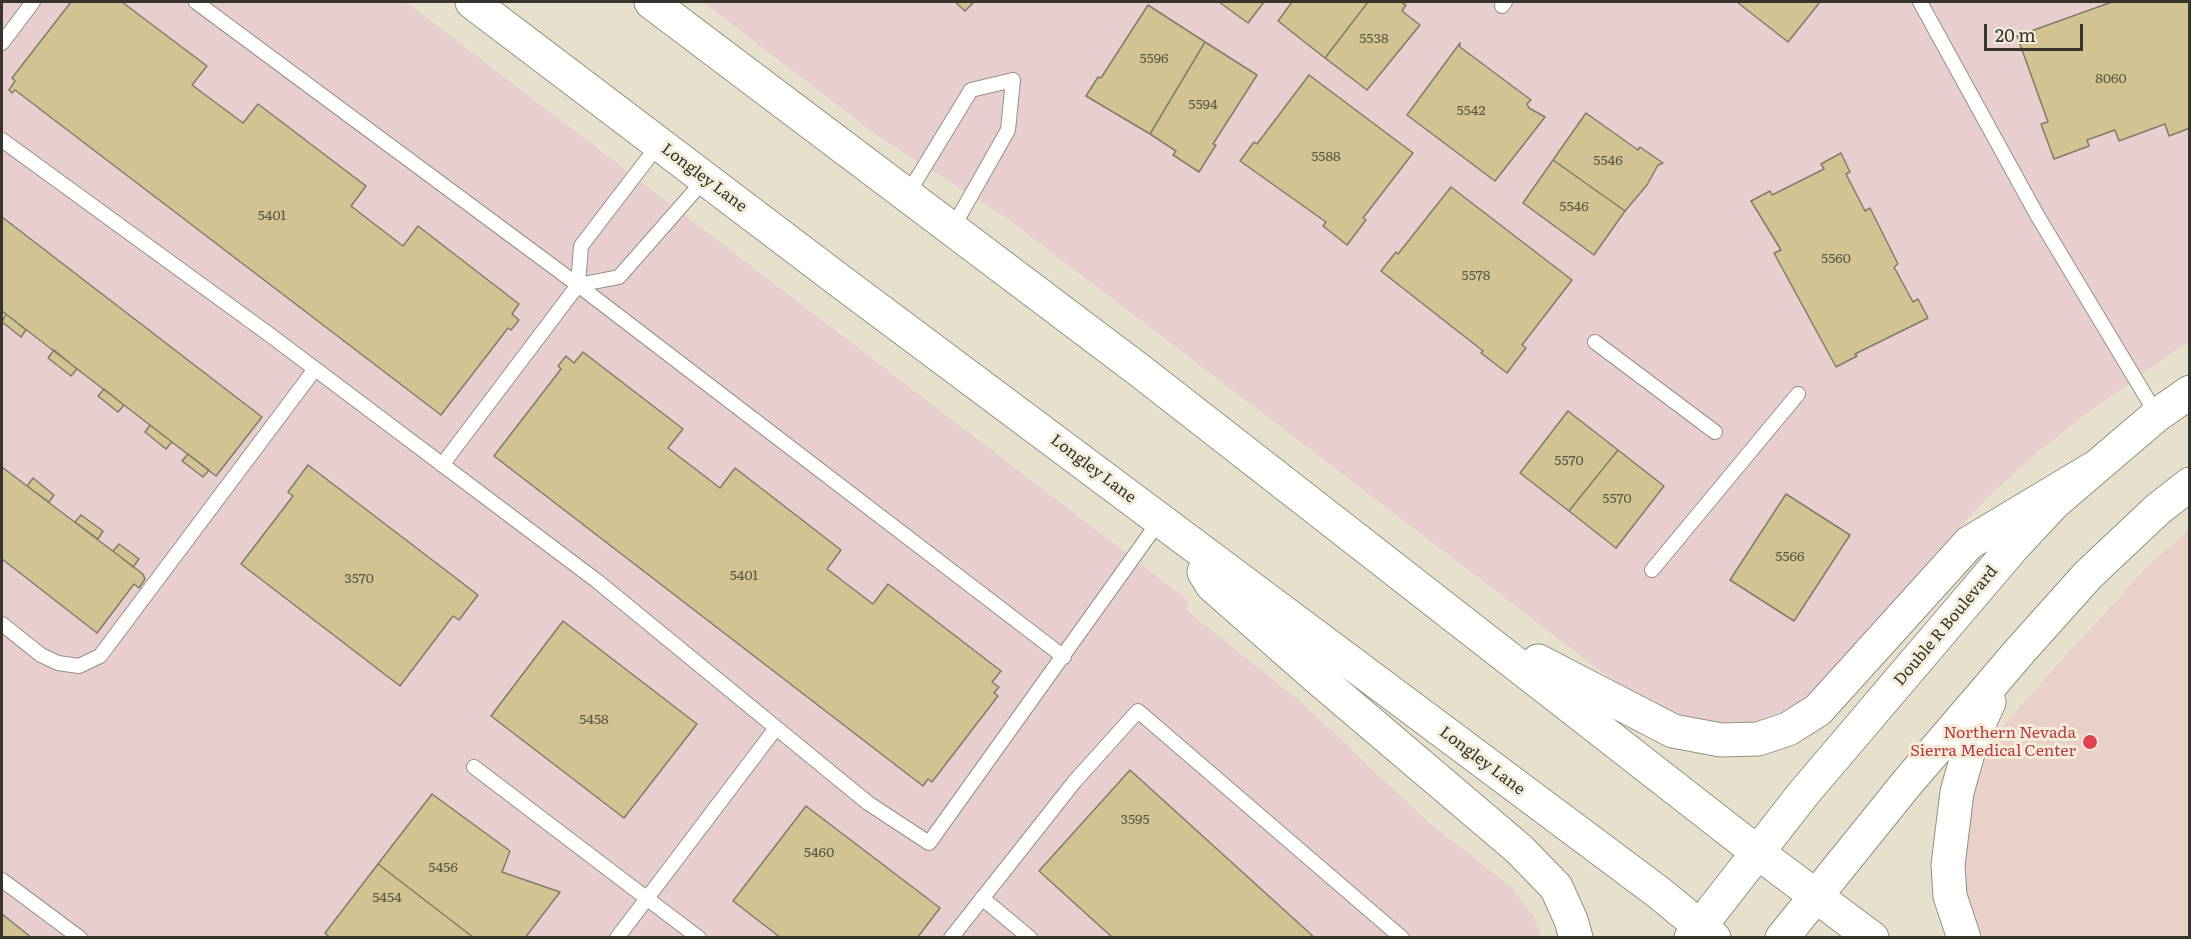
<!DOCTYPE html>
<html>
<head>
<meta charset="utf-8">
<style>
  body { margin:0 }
  #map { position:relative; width:2191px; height:939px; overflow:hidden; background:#e6e0cc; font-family:Literata,serif }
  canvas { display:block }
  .frame { position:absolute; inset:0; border:3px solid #36342c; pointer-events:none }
  .scale { position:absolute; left:1984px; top:24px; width:99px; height:27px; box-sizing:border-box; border:3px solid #36342c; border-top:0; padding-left:8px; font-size:18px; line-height:21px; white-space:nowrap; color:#36342c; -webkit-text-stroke:4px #f3edd9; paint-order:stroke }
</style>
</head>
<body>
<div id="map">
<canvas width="2191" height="939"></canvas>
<div class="frame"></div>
<div class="scale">20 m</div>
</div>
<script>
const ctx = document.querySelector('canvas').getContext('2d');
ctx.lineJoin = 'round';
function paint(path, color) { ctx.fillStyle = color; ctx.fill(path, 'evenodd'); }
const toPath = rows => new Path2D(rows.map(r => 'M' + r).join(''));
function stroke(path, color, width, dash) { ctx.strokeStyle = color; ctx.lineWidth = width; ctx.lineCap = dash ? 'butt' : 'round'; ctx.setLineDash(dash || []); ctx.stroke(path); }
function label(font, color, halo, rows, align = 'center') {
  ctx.font = font + ' Literata,serif'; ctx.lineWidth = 6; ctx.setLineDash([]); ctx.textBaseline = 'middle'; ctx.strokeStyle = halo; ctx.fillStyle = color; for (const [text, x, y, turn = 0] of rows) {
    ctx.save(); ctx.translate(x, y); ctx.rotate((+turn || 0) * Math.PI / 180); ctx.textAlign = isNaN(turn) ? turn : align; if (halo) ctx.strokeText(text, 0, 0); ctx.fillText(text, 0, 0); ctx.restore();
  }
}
const commercial = toPath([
  [2,2,406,2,1189,601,1185,609,1301,702,1428,822,1510,886,1533,915,1541,937,2,938],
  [703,2,2189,2,2189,341,2086,414,2034,455,1986,499,1932,557,1838,672,1817,693,1788,709,1757,722,1729,727,1699,725,1644,704,1004,216,879,137]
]);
const medical = toPath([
  [2189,529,2189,937,1980,938,1962,889,1968,797,1984,752,2013,714,2146,568]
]);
const building = toPath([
  [71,2,122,2,207,66,192,85,243,123,258,104,366,186,351,206,403,246,418,226,519,304,512,314,519,320,511,330,508,328,441,415,15,90,12,93,9,90,15,81,12,78,71,2],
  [955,2,974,2,965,11,955,2],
  [1219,2,1264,2,1248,23,1219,2],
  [1292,2,1368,2,1325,58,1278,21,1292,2],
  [1368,2,1401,2,1406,5,1402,11,1420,25,1367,90,1325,58,1368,2],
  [1737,2,1820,2,1788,42,1737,2],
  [2112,2,2190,2,2190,128,2169,136,2165,124,2119,141,2115,130,2087,140,2089,146,2054,159,2041,124,2048,122,2017,36,2112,2],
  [1148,5,1205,42,1150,134,1086,96,1098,77,1101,78,1148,5],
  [1205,42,1257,75,1213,144,1216,145,1199,172,1173,155,1176,151,1150,134,1205,42],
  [1460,43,1460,47,1531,100,1527,104,1529,108,1545,117,1495,181,1407,115,1460,43],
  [1309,75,1413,153,1363,218,1366,220,1347,245,1323,226,1326,222,1240,161,1254,142,1257,144,1309,75],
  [1586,113,1638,150,1640,147,1663,163,1658,165,1647,185,1625,211,1553,160,1586,113],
  [1841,153,1850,172,1846,174,1865,211,1870,208,1898,264,1894,267,1913,302,1918,299,1928,318,1855,354,1857,356,1836,367,1774,253,1781,250,1751,201,1770,191,1772,195,1824,169,1821,164,1841,153],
  [1553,160,1625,211,1594,255,1523,203,1553,160],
  [1451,187,1572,280,1522,345,1526,348,1507,373,1481,353,1483,351,1381,271,1396,252,1398,254,1451,187],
  [2,217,262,417,216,476,2,311,2,217],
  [6,314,26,330,21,337,2,322,6,314],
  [54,350,77,369,71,376,48,358,54,350],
  [583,352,683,429,668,448,720,488,735,468,841,550,827,569,873,604,888,584,1001,671,992,682,999,687,994,693,998,696,932,782,928,779,923,786,494,456,561,369,558,366,566,356,574,363,583,352],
  [104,389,124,405,118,412,98,396,104,389],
  [1568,411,1618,450,1569,511,1520,473,1568,411],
  [150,425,172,442,166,449,145,432,150,425],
  [1618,450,1664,486,1616,548,1569,511,1618,450],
  [188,454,209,470,203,477,182,461,188,454],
  [308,465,478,595,459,620,453,616,400,686,241,564,293,496,288,492,308,465],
  [2,467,143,574,145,579,139,588,134,584,97,633,2,559,2,467],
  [33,478,54,495,49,502,27,486,33,478],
  [1786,494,1850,535,1794,621,1730,580,1786,494],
  [81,515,103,531,98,539,75,522,81,515],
  [119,544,139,559,133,567,113,551,119,544],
  [563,621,697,724,624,818,491,716,563,621],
  [1130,770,1315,938,1113,938,1039,871,1130,770],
  [432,794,510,851,502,872,560,892,525,938,474,938,378,864,432,794],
  [806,806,940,908,917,938,781,938,733,901,806,806],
  [378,864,474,938,330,938,325,933,378,864],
  [2,914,32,938,2,938,2,914]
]);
const lane = toPath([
  [196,2,578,285,1064,657],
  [1920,2,2037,215,2157,415],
  [1502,6,1505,2],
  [2,43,33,2],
  [2,140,270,335,597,581,868,803,929,843,1160,520],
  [659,144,581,246,578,285,619,277,705,179],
  [907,195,971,90,1013,80,1008,130,952,229],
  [1595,342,1715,432],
  [442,465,578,285],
  [1652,570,1798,394],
  [2,624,41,655,58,663,79,666,100,656,315,369],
  [474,767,699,938],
  [2,880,80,938],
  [982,898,1030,938],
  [617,938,776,728],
  [951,938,1075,781,1138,711,1402,938]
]);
const secondary = toPath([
  [472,2,840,281,1658,892,1714,938],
  [651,2,1139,370,1757,852,1872,938],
  [1204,572,1212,585,1319,679,1519,849,1556,887,1571,920,1576,938],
  [1538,661,1673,731,1721,740,1758,739,1788,729,1818,710,1969,543,2094,468],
  [1691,938,1803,794,2013,547,2054,503,2157,415,2190,392],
  [1782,938,1907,783,2020,651,2088,575,2158,509,2190,484],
  [1964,938,1950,896,1948,865,1957,792,1972,739,1989,702]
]);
const markers = [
  [2090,742,8,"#e0444e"]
];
const numberNames = [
  ["5538",1374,39],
  ["5596",1154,59],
  ["8060",2111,79],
  ["5594",1203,105],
  ["5542",1471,111],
  ["5588",1326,157],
  ["5546",1608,161],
  ["5546",1574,207],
  ["5401",272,216],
  ["5560",1836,259],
  ["5578",1476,276],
  ["5570",1569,461],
  ["5570",1617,499],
  ["5566",1790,557],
  ["5401",744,576],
  ["3570",359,579],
  ["5458",594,720],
  ["3595",1135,820],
  ["5460",819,853],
  ["5456",443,868],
  ["5454",387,898]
];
const streetNames = [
  ["Longley Lane",704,178,37],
  ["Longley Lane",1093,469,37],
  ["Double R Boulevard",1946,626,-50],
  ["Longley Lane",1482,761,37]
];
const healthNames = [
  ["Northern Nevada",2076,733],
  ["Sierra Medical Center",2076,751]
];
paint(commercial, '#e9ced0');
paint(medical, '#e9d0c8');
paint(building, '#d2c392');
stroke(building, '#817b69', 1.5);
stroke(lane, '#96907e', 16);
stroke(secondary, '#96907e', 35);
stroke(lane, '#fff', 14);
stroke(secondary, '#fff', 33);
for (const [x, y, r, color] of markers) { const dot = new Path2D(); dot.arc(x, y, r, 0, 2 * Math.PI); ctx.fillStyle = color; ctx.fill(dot); stroke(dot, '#f3edd9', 2); }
label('14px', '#5d5846', null, numberNames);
label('16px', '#36342c', '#f3edd9', streetNames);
label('16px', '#be3a42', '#f3edd9', healthNames, 'right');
</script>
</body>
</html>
